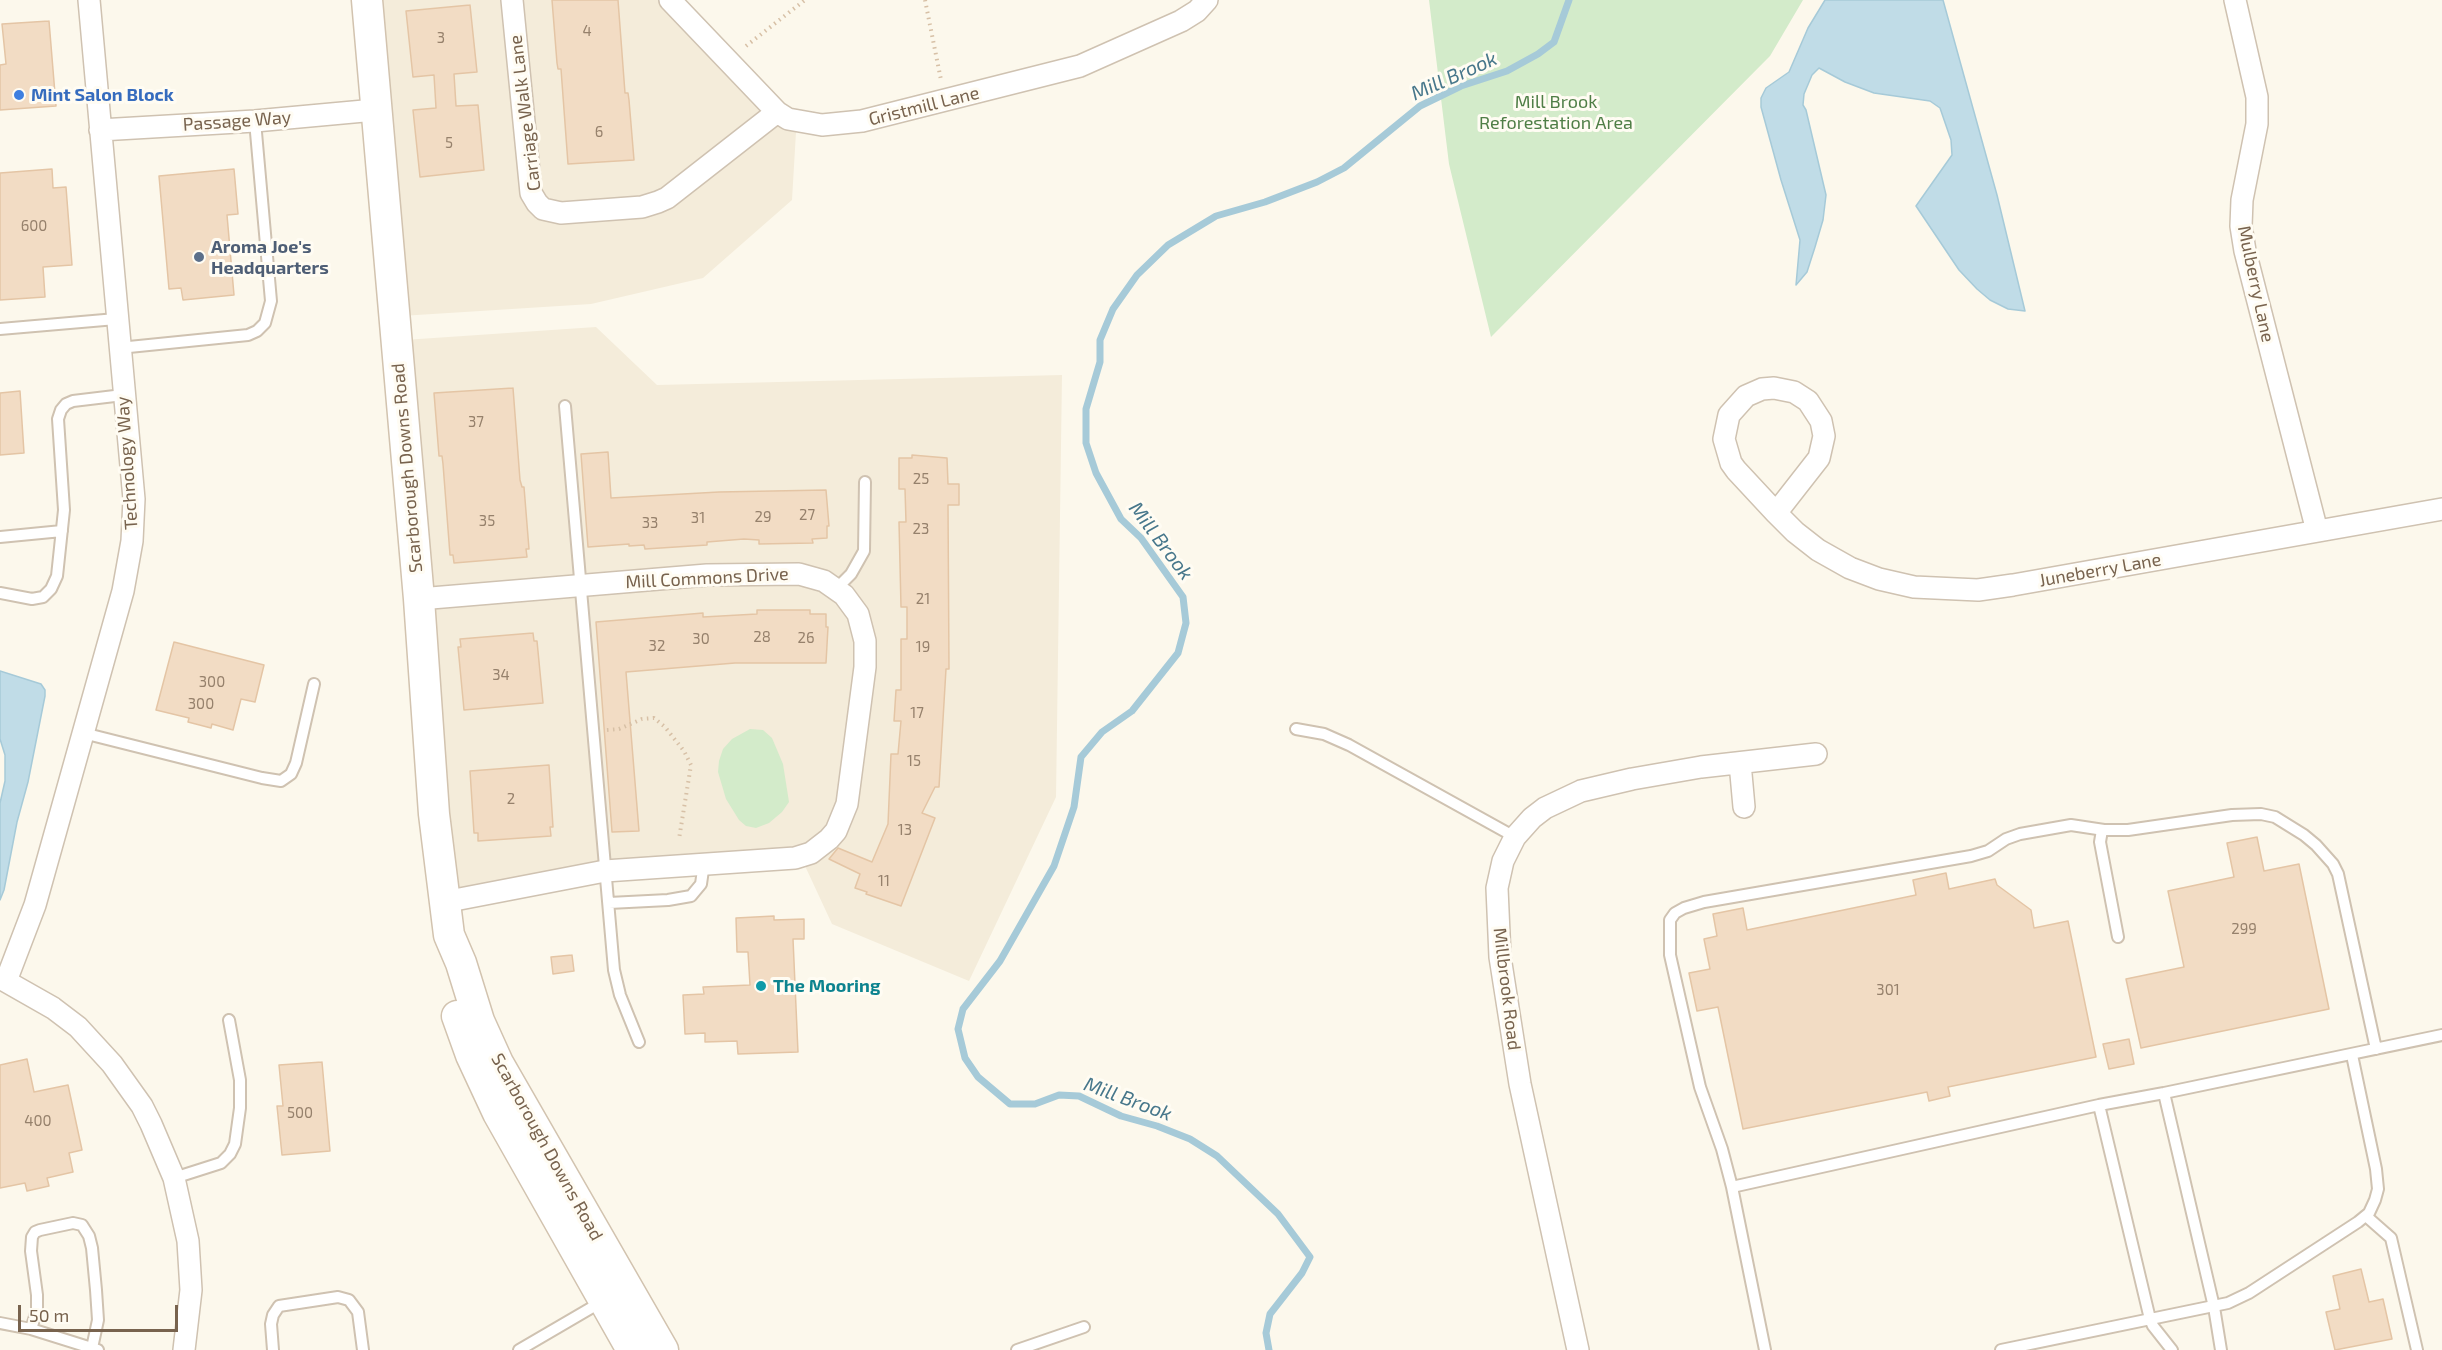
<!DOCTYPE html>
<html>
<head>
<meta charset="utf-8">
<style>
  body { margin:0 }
  #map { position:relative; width:2442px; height:1350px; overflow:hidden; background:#fcf8ec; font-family:"Exo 2",sans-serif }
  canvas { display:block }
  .scale { position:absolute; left:18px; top:1305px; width:160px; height:27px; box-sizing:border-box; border:3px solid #78634e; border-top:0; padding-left:8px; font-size:18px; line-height:21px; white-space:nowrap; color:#78634e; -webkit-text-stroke:4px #fffcf3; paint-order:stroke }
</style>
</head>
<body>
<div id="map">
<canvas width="2442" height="1350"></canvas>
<div class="scale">50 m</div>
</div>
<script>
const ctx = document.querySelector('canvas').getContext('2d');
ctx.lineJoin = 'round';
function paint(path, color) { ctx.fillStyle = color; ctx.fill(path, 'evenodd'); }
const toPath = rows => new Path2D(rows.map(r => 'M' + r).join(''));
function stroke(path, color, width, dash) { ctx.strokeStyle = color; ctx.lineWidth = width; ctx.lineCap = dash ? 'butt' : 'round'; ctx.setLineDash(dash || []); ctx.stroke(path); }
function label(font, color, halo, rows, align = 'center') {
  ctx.font = font + ' "Exo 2",sans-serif'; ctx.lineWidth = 6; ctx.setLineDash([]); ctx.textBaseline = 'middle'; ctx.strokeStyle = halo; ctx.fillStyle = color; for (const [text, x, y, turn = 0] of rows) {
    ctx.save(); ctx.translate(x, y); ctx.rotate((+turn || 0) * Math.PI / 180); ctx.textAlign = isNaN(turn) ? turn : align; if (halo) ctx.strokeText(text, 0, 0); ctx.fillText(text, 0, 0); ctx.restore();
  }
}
const residential = toPath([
  [379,0,658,0,788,129,796,132,792,200,703,278,591,304,401,316],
  [596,327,657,385,1062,375,1056,797,969,981,832,924,799,853,450,892,404,340]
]);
const green = toPath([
  [1429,0,1803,0,1770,56,1491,337,1449,164],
  [750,729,763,730,772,738,783,764,789,802,782,812,769,823,756,828,746,826,739,820,726,799,718,772,719,761,723,749,732,739]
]);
const water = toPath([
  [1825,0,1943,0,1997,195,2025,311,2008,309,1990,300,1977,289,1959,270,1916,206,1952,155,1951,140,1940,108,1930,101,1874,93,1845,82,1819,68,1812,75,1804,94,1803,105,1806,110,1826,195,1823,220,1815,247,1807,272,1796,285,1800,240,1781,180,1761,107,1761,98,1766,88,1789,72,1808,28,1825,0],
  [0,671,41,684,45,690,45,696,28,782,17,822,4,890,0,900,0,803,5,781,5,755,0,739,0,671]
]);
const stream = toPath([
  [1269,1350,1266,1333,1270,1314,1302,1273,1310,1257,1278,1214,1217,1156,1190,1139,1157,1126,1121,1116,1079,1096,1059,1095,1035,1104,1010,1104,978,1077,965,1058,958,1029,963,1009,1000,961,1054,866,1074,807,1081,757,1102,732,1132,711,1178,653,1186,623,1183,597,1141,538,1121,519,1096,473,1086,443,1086,409,1100,362,1100,340,1113,309,1137,275,1168,245,1216,216,1265,202,1317,182,1344,168,1420,106,1461,86,1507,71,1538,54,1554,42,1569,0]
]);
const building = toPath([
  [552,0,618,0,625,93,628,93,629,100,634,160,568,164,561,69,558,69,557,63,552,0],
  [470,5,477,72,454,74,456,106,478,105,484,170,420,177,413,110,436,108,434,75,413,77,406,11,470,5],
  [49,21,56,106,0,110,0,65,6,64,2,24,49,21],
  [52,169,53,188,66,187,72,265,43,267,45,297,0,300,0,173,52,169],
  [234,169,238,214,227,215,234,295,183,300,181,288,169,289,159,176,234,169],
  [513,388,520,480,522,487,524,487,529,549,526,549,527,557,454,563,453,555,450,555,443,464,442,456,439,456,434,393,513,388],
  [20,391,24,453,0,455,0,393,20,391],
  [608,452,611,498,719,492,826,490,829,526,827,526,827,538,812,539,813,543,759,544,759,540,744,539,707,542,707,545,645,549,644,545,629,546,629,544,588,547,581,454,608,452],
  [912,455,947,458,948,484,959,484,959,505,948,505,949,669,946,669,939,787,935,787,922,813,935,818,901,906,866,894,867,892,855,888,860,874,829,859,838,848,872,862,888,824,891,754,898,754,901,721,894,721,896,690,901,690,901,639,907,639,907,607,901,607,899,522,906,522,905,489,899,489,899,458,912,458,912,455],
  [757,610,810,610,810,614,826,614,826,627,828,627,826,663,735,663,626,672,639,831,612,832,596,622,703,613,703,617,757,614,757,610],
  [533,633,534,641,537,641,543,703,464,710,458,647,461,647,460,639,533,633],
  [174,642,264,665,255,702,241,699,233,730,212,724,211,728,188,722,189,718,156,710,174,642],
  [549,765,553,827,550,827,551,836,478,841,478,833,474,833,470,771,549,765],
  [2257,837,2264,871,2299,864,2329,1009,2141,1048,2126,979,2184,967,2168,891,2234,877,2227,843,2257,837],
  [1946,873,1949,889,1995,879,1997,885,2031,910,2034,928,2068,921,2096,1057,1948,1087,1950,1096,1929,1101,1927,1092,1743,1129,1718,1007,1697,1011,1689,973,1710,969,1704,939,1717,936,1713,914,1743,908,1747,930,1916,895,1913,880,1946,873],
  [774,916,774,920,804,919,804,939,793,939,798,1052,738,1054,737,1041,705,1042,705,1033,685,1034,683,995,704,994,703,987,750,985,748,952,737,952,736,918,774,916],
  [572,955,574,971,553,974,551,957,572,955],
  [2129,1039,2134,1064,2109,1069,2103,1044,2129,1039],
  [27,1059,34,1092,68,1085,82,1150,69,1153,73,1172,47,1178,49,1186,27,1191,25,1183,0,1188,0,1065,27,1059],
  [322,1062,330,1151,282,1155,277,1106,283,1106,279,1065,322,1062],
  [2361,1269,2369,1302,2383,1299,2392,1339,2335,1350,2326,1312,2340,1309,2333,1276,2361,1269]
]);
const path = toPath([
  [925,0,941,80],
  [746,46,805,0],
  [607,730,619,729,642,719,654,718,665,727,684,751,691,765,679,839]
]);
const lane = toPath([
  [0,329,116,319],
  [119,348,248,335,257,331,265,323,271,301,255,121],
  [565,406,614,970,620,995,639,1042],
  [0,537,62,531],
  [836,589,851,574,864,551,865,482],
  [0,593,32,599,43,597,51,589,57,576,64,510,58,419,61,410,66,404,73,401,123,395],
  [1296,729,1324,734,1349,745,1515,837],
  [83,733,262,778,281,781,291,774,296,763,314,684],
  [2102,830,2100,842,2118,937],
  [609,903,668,900,691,896,701,884,704,863],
  [2164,1093,2214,1307,2221,1350],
  [2099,1105,2150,1319,2153,1326,2172,1350],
  [174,1178,221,1163,230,1154,235,1144,240,1108,240,1080,229,1020],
  [1732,1187,2099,1105,2164,1093,2442,1035],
  [2366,1216,2391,1238,2417,1350],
  [0,1323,31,1329,98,1350],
  [31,1329,37,1310,37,1295,31,1251,32,1237,35,1232,40,1230,73,1223,82,1225,89,1236,92,1248,96,1290,98,1320,92,1348],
  [273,1350,271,1324,273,1315,279,1306,338,1297,349,1300,358,1312,363,1350],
  [519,1350,603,1301],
  [1017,1350,1084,1327],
  [1765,1350,1732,1187,1722,1149,1700,1087,1670,955,1670,920,1675,913,1684,908,1704,902,1971,856,1988,851,2006,839,2020,834,2071,825,2104,830,2128,830,2232,815,2261,814,2275,817,2304,835,2316,845,2333,864,2338,874,2376,1049],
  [2001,1350,2228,1303,2249,1293,2358,1222,2369,1213,2375,1200,2378,1189,2376,1169,2352,1055]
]);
const street = toPath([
  [512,0,531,193,537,203,543,209,561,213,642,207,658,202,667,198,777,112],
  [670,0,777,112,788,119,822,125,862,121,1080,66,1181,21,1197,11,1207,0],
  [2235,0,2257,97,2257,124,2242,200,2241,226,2245,251,2317,531],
  [100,130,255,121,375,110],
  [1776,513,1819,458,1824,436,1821,421,1808,401,1794,392,1774,388,1762,389,1746,396,1729,415,1724,439,1731,463,1736,470,1776,513,1795,532,1818,550,1850,568,1879,579,1914,587,1978,590,2013,585,2442,509],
  [419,599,707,575,799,574,824,581,844,595,858,614,865,641,865,667,847,804,836,831,829,839,811,853,795,858,605,871,444,902],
  [1740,763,1744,807],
  [0,978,53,1008,78,1027,112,1064,142,1106,151,1124,174,1178,188,1241,191,1290,184,1350],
  [6,981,35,905,123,591,132,541,134,499,89,0],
  [1578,1350,1520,1084,1500,957,1497,888,1503,861,1515,837,1532,818,1545,808,1581,791,1632,779,1701,767,1816,754]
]);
const secondary = toPath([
  [367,0,419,599,434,814,449,935,461,963,479,1021,498,1063,663,1350],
  [457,1016,471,1055,498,1113,632,1350]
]);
const markers = [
  [19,95,6,"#3f7fe0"],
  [199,257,6,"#5c6f8a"],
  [761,986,6,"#0f9aa8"]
];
const numberNames = [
  ["4",587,31],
  ["3",441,38],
  ["6",599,132],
  ["5",449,143],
  ["600",34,226],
  ["37",476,422],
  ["25",921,479],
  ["27",807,515],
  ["29",763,517],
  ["31",698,518],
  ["35",487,521],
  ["33",650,523],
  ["23",921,529],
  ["21",923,599],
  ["28",762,637],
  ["26",806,638],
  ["30",701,639],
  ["32",657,646],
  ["19",923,647],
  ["34",501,675],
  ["300",212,682],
  ["300",201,704],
  ["17",917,713],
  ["15",914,761],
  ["2",511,799],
  ["13",905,830],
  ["11",884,881],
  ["299",2244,929],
  ["301",1888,990],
  ["500",300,1113],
  ["400",38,1121]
];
const shopNames = [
  ["Mint Salon Block",31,95]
];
const parkNames = [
  ["Mill Brook",1556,102],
  ["Reforestation Area",1556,123]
];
const streetNames = [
  ["Gristmill Lane",924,106,-14],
  ["Carriage Walk Lane",525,113,-97],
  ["Passage Way",237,121,-4],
  ["Mulberry Lane",2256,284,78],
  ["Technology Way",127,463,-94],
  ["Scarborough Downs Road",407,468,-95],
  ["Juneberry Lane",2100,570,-10],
  ["Mill Commons Drive",707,578,-3],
  ["Millbrook Road",1507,989,83],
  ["Scarborough Downs Road",547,1147,61]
];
const serviceNames = [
  ["Aroma Joe's",211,247],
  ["Headquarters",211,268]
];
const cultureNames = [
  ["The Mooring",773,986]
];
const waterNames = [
  ["Mill Brook",1454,76,-24],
  ["Mill Brook",1161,541,53],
  ["Mill Brook",1128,1099,20]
];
paint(residential, '#f4ecda');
paint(green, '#d3ebca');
paint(water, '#c0dce7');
stroke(water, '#a6cad8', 1.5);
stroke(stream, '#a6cad8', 7);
paint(building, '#f2dcc4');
stroke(building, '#e4c5a5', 1.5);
stroke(lane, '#cfc2b1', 14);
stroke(street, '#cfc2b1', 24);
stroke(secondary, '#d2c3af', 33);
stroke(path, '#d7c0a6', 4, [1.5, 4.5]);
stroke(lane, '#fff', 10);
stroke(street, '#fff', 21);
stroke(secondary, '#fff', 30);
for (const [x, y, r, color] of markers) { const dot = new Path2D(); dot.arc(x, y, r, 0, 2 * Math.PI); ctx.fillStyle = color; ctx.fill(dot); stroke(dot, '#fffcf3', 2); }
label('15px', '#96816c', null, numberNames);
label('bold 18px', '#366cbe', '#fffcf3', shopNames, 'left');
label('18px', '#4f7e46', '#fffcf3', parkNames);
label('18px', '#78634e', '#fffcf3', streetNames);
label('bold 18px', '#4e5e75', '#fffcf3', serviceNames, 'left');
label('bold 18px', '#0d838f', '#fffcf3', cultureNames, 'left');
label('italic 20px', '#47778b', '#fffcf3', waterNames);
</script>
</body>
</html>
